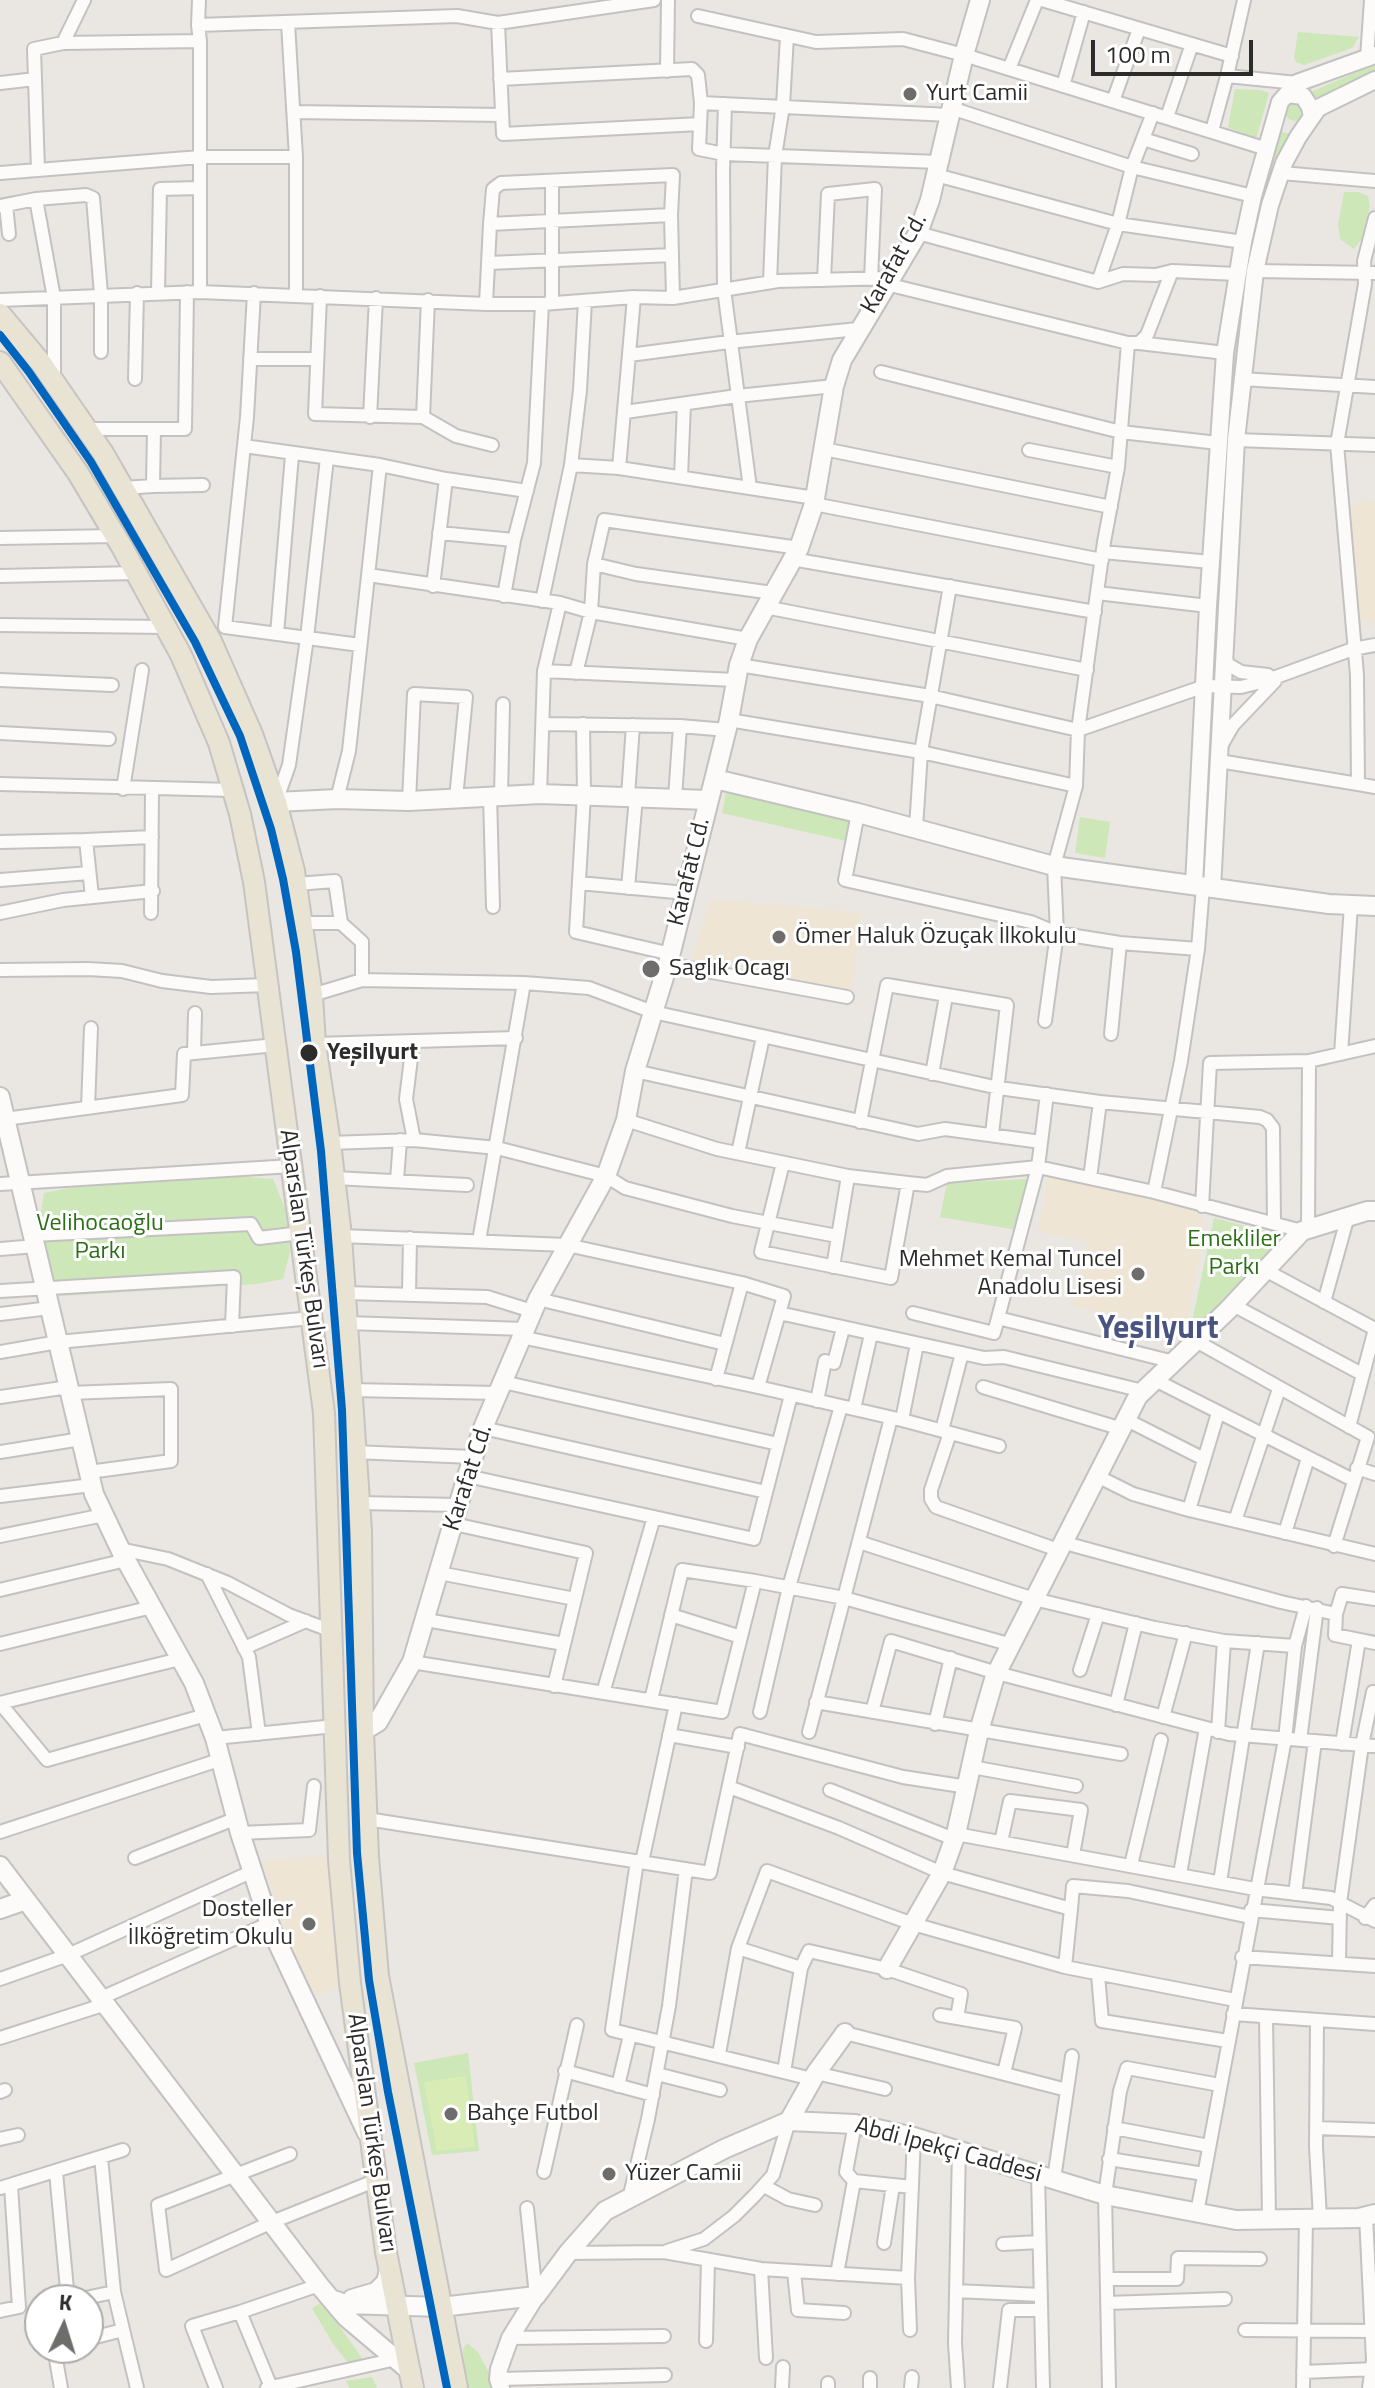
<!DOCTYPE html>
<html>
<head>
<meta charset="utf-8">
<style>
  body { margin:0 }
  #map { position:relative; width:1375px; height:2388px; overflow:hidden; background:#eae6e1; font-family:"Titillium Web",sans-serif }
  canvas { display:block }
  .north { position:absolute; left:24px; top:2284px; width:80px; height:80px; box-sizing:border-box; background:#fff; border:2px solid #ababab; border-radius:50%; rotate:4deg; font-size:22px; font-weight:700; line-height:32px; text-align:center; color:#2c2c2c }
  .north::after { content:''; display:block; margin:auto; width:28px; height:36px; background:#6e6d6b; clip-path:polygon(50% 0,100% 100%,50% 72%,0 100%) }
  .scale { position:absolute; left:1091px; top:40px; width:162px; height:36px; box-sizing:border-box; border:4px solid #2c2c2c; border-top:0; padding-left:10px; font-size:24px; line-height:28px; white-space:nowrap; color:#2c2c2c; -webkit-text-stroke:6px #fff; paint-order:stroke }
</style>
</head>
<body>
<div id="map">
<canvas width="1375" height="2388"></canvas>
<div class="north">K</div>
<div class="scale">100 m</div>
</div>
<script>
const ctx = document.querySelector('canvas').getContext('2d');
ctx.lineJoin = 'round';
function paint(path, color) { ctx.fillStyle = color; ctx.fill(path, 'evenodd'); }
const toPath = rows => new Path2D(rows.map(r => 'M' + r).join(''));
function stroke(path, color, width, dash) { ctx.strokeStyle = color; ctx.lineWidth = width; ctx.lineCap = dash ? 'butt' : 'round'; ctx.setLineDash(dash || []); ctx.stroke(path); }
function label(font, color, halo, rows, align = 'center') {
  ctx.font = font + ' "Titillium Web",sans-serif'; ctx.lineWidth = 6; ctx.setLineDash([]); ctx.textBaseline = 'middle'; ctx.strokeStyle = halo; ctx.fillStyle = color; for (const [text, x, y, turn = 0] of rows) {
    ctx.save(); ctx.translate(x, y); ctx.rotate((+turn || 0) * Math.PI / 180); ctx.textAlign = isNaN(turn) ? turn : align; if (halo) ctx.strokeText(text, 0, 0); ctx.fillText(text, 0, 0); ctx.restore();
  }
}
const education = toPath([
  [1375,501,1375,622,1354,618,1349,504],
  [711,899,862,913,851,994,691,962],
  [1048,1175,1173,1203,1199,1214,1206,1224,1186,1327,1072,1307,1088,1241,1038,1232],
  [327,1856,339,1987,309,1998,262,1860]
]);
const green = toPath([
  [1298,32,1359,37,1352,48,1304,65,1296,62,1294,58],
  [1375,64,1375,72,1337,88,1314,103,1311,92],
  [1235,89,1261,90,1269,93,1256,139,1228,127],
  '1285 111a10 10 0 1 1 20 0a10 10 0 1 1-20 0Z',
  [1280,131,1295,136,1253,246,1243,307,1216,679,1210,679,1236,306,1259,196],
  [1344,192,1358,192,1368,196,1370,206,1361,240,1354,249,1340,239,1338,225],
  [1210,693,1216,694,1208,878,1200,878],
  [727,788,851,818,846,841,722,813],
  [1080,817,1110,822,1105,858,1075,853],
  [233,1176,273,1179,285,1209,290,1252,283,1279,257,1284,61,1296,49,1271,39,1225,44,1193,89,1184],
  [1028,1179,1017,1230,940,1217,947,1183],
  [1214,1218,1288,1237,1202,1329,1190,1331],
  [468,2053,479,2151,432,2155,414,2063],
  [322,2302,367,2365,349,2364,333,2344,312,2308],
  [467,2343,478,2352,497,2388,465,2388,463,2349],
  [372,2377,377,2388,349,2388,346,2381]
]);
const pitch = toPath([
  [466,2076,475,2147,437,2151,424,2082]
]);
const minor = toPath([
  [1042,0,1232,56],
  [698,16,816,42,903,39,964,55,1267,149],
  [288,23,296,157,296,295],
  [498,23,503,134,700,124],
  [198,25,199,0],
  [200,41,200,157,296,157],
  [63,43,84,0],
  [1367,58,1371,0],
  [1009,69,1037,0],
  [667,71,668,0],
  [1227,76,1297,83],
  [500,79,692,69,698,75,701,103,699,149,724,154,939,162],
  [0,83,35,79],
  [1063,86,1084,12],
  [1113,101,1139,29],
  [701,103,950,115],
  [725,104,723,171,724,289,750,488],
  [951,108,1132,167,1253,196],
  [294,112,502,115],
  [1167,117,1192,44],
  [1212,131,1227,76,1244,0],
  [1143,139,1192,154],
  [38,170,34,49,63,43,200,41,198,25,457,16,498,23,654,0],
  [0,173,200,157,200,292],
  [1281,173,1375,181],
  [936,175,1118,224,1243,242],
  [552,182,552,303],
  [36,199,54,298,54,378],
  [6,205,9,234],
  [0,206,36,199,86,195,93,198,101,294,101,352],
  [1375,218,1364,261,1365,284,1337,444,1357,675,1358,784,1375,787],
  [490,224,493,189,501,183,673,175,671,215],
  [918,233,1098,282,1123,274,1156,275,1172,271,1237,274],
  [489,263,672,255],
  [1255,271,1375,273],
  [824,280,828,194,875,189,871,279],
  [770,282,775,156,783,106,787,36],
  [1098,282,1118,224,1132,167,1153,113],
  [886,284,1128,343,1139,343,1147,335,1172,271],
  [158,292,160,189,199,188],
  [254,293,247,417,225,627,360,645],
  [320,296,315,414,423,417,456,436,492,445],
  [0,300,200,292,486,304,542,304,634,297,673,298,778,281,891,278],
  [486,304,490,224,671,215,673,298],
  [1139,343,1225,353],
  [629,355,729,342,858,329],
  [250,359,317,359],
  [881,372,1121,432,1218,443],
  [135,379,137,293],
  [1241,379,1375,387],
  [625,412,737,396,834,386],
  [370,417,376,298],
  [423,417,428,300],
  [86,429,185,429,187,292],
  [1236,440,1375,445],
  [244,446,380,465,446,479,527,491],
  [824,449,1111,507],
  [1029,450,1118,467],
  [571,465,619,468,815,498],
  [619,468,634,297],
  [681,477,684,404],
  [153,486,203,485],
  [123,488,153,486,154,429],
  [814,504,1102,560],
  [439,533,514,540],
  [0,538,116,536],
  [1103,552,1211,562],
  [792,559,1095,612],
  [594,564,636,574,773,593],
  [368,575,560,603,591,612,748,639],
  [0,576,137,573],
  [433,586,446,479],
  [1097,593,1208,606],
  [504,596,514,540,534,463,542,304],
  [542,601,571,465,580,390,585,301],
  [765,607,1087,670],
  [0,625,166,627],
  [277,634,292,455],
  [1224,658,1229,665,1241,672,1268,675],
  [739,665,930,696,1078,730,1205,686,1241,687,1265,681,1353,649,1375,645],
  [544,671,735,680],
  [576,673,591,612,594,564,604,520,799,548],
  [0,680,112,685],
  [729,720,921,752,1076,786],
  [544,724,680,726,727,730],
  [583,724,584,795,576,932,671,954],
  [0,733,109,739],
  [1221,746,1233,725,1275,681],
  [1219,761,1358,784],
  [0,784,233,790],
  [123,789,142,670],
  [540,794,544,671,560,603],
  [490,796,493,907],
  [501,796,503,704],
  [628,796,633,725],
  [675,798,680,726],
  [337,799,349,751,380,465],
  [409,801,414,694,466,697,456,798],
  [276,802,289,765,307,638,327,458],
  [858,813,845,880,1031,922,1057,933,1120,943,1198,949],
  [916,828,921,752,950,586],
  [0,842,86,840],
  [0,880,89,873],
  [579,883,686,893],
  [296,884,335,881,341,923,362,942,362,980],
  [628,888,636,797],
  [92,897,86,840,152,837],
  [0,913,63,900,153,891],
  [151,913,152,790],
  [302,923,341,923],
  [668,964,847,997],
  [0,970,88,969,122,971,162,981,211,987,267,985],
  [312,995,362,980,524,983,589,988,653,1012,999,1088,1100,1102,1260,1117,1267,1120,1273,1128,1274,1222],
  [1045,1021,1057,933,1054,866,1076,786,1078,730,1104,542,1118,467,1128,343],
  [1111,1034,1120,943],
  [413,1042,406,1099,414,1140],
  [315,1044,516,1038],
  [194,1053,195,1013],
  [1341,1054,1351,905],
  [635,1071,918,1134,945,1129,1041,1142],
  [932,1074,946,996],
  [88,1108,91,1028],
  [5,1119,182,1095,184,1054,276,1045],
  [626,1120,717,1149,848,1176,908,1183,927,1185,947,1176,1038,1167,1154,1192,1302,1231],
  [860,1122,887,985,1007,1005,992,1134],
  [330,1143,414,1140,497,1148,606,1176,625,1188,732,1216,837,1236],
  [738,1153,763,1037],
  [783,1163,761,1252,891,1278,908,1183],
  [335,1178,467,1185],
  [1090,1178,1100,1102],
  [397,1180,400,1140],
  [0,1184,292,1166],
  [1154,1192,1181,1061,1198,949,1203,886],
  [1202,1206,1210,1063,1309,1061],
  [1308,1229,1309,1061,1375,1046],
  [33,1235,251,1224,259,1238,301,1233],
  [341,1236,567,1245,742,1283,784,1296,758,1387],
  [479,1241,524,983],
  [0,1249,36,1246],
  [833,1267,848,1176],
  [1265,1270,1375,1329],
  [0,1291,234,1277,232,1326],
  [345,1293,487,1297,532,1311],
  [409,1294,410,1238],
  [538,1299,725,1344],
  [1324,1302,1348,1216],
  [1233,1305,1362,1374],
  [779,1313,984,1358,1004,1357,1143,1391],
  [913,1313,994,1333,1038,1167,1047,1094],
  [0,1314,50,1308],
  [998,1318,1174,1362],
  [347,1323,524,1329],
  [521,1337,758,1387,902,1420,999,1446],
  [1196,1341,1368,1437,1334,1546],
  [0,1352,58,1342,312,1318],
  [716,1379,742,1283],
  [1155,1380,1353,1480],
  [503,1382,778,1444],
  [983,1387,1122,1429],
  [351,1390,498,1393],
  [70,1393,171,1389,171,1461,89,1472],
  [0,1397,69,1387],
  [817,1401,825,1361,834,1363,842,1332],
  [854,1409,871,1334],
  [902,1420,917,1344],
  [1127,1420,1204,1459],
  [1349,1427,1375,1329],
  [483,1428,766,1492],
  [942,1430,962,1353],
  [950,1433,931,1490,931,1499,936,1507,1061,1551],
  [0,1452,81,1439],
  [353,1452,473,1457],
  [1357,1468,1375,1474],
  [467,1476,754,1539,791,1395],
  [1099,1477,1133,1494,1189,1510,1375,1554],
  [0,1496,92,1485],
  [359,1503,459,1505],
  [1189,1510,1218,1413],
  [1235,1521,1279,1389],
  [454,1524,586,1553,554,1686],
  [1285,1533,1308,1458],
  [0,1536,104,1515],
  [859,1542,1034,1599,1155,1628,1224,1641,1218,1732],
  [1065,1543,1281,1602,1336,1614],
  [120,1549,168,1559,228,1583,289,1615,332,1631],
  [439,1573,575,1599],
  [207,1574,249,1657,259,1734],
  [0,1590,126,1560],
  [1375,1599,1342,1594,1336,1614,1335,1635,1375,1643],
  [671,1615,741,1637],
  [426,1620,564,1644],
  [1224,1641,1295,1646,1306,1606],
  [0,1644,152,1607],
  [244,1648,306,1621],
  [180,1659,0,1703,47,1760,206,1715],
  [412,1662,722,1712,755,1581],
  [1080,1670,1098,1614],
  [603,1693,654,1517],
  [651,1700,682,1570,755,1581,844,1598,1012,1645],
  [816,1702,1121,1754],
  [1116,1705,1136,1623],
  [760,1712,789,1587,841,1406],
  [872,1712,891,1641,997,1673,1229,1734,1375,1746],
  [1163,1717,1186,1633],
  [935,1724,951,1658],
  [809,1732,891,1418],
  [669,1735,738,1747],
  [215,1738,335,1726],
  [1300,1740,1317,1608],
  [1342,1744,1359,1640],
  [972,1767,1076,1786],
  [729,1787,839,1828,942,1873,1071,1909,1065,1967],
  [830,1790,954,1839],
  [367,1819,710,1873,740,1734,903,1777,968,1787],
  [0,1832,222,1759],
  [240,1833,309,1830,314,1786],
  [956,1834,1255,1889,1331,1898,1375,1921],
  [1001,1842,1010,1801,1081,1810,1073,1855],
  [135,1858,237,1818],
  [637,1861,612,2030,812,2079],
  [642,1862,676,1704],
  [1131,1865,1161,1740],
  [1180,1874,1206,1728],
  [1220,1882,1258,1643],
  [1295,1894,1315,1741],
  [1071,1909,1073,1886,1128,1891,1250,1917],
  [1251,1910,1340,1918],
  [1365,1918,1375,1905],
  [738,1948,801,1968],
  [1242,1957,1375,1966],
  [1339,1963,1340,1903,1362,1745,1373,1692,1375,1692],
  [1098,1975,1102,2021,1228,2041],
  [0,1979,68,1955,253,1871],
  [101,1998,270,1923],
  [1233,2014,1375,2024],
  [940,2015,1015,2028,1004,2073],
  [1266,2017,1269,2219],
  [1317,2020,1316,2147,1320,2218],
  [845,2033,1067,2090],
  [0,2038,106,2004],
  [719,2054,738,1948,767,1871,913,1924,1065,1967,1235,2000],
  [565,2071,653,2095],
  [784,2072,801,1968,809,1951,887,1969,961,1994,957,2018],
  [816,2073,885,2089],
  [657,2074,720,2090],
  [618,2086,630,2035],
  [0,2092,5,2090],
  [1114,2128,1209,2146],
  [1316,2128,1375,2130],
  [0,2139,18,2135],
  [290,2154,158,2205,166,2270,272,2222,377,2180],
  [101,2157,114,2292,137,2388],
  [1109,2159,1204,2174],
  [56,2172,68,2300],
  [544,2172,577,2025],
  [1038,2174,1043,2388],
  [1054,2179,1072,2056],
  [854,2181,912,2187],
  [764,2186,788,2199,815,2205],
  [0,2188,123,2150],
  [629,2199,648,2119,669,2006,686,1869],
  [527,2208,536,2296],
  [1197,2213,1285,1739,1295,1646],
  [1366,2216,1373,2360,1369,2388],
  [884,2243,893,2185],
  [1003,2244,1039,2242],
  [667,2251,704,2239,734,2216,755,2195,773,2175,789,2121],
  [568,2253,664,2252,761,2269,908,2278],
  [761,2269,766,2358],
  [794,2272,798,2310,844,2313],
  [837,2274,854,2181,846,2172,855,2124],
  [1107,2279,1177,2279,1178,2258,1260,2259],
  [956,2291,1041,2295],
  [76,2300,114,2292],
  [1107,2303,1225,2299],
  [0,2311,19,2307,11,2186],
  [240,2312,271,2387],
  [910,2330,908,2278,914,2137],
  [1245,2330,1372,2331],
  [510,2338,664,2336],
  [88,2339,123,2330],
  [706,2341,708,2260],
  [54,2348,61,2388],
  [1303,2372,1375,2369],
  [498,2379,665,2375],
  [216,2388,192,2326,240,2312,319,2285],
  [267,2388,396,2359],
  [782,2388,783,2367],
  [828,2388,828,2383],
  [870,2388,870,2378],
  [911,2388,912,2377],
  [958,2388,955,2343,959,2149],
  [1000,2388,1009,2310,1041,2310],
  [1109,2388,1105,2195,1120,2091,1127,2068,1220,2085],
  [1303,2388,1306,2219]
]);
const tertiary = toPath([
  [1287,94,1303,96,1310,107,1312,117],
  [1194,885,1208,606,1225,353,1243,242,1253,196,1280,102,1297,83,1375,55],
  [1212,888,1236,440,1255,271,1270,205,1284,163,1298,137,1318,108,1375,80],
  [501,2388,498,2379,499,2369,510,2338,536,2296]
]);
const secondary = toPath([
  [715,779,858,813,1054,866,1329,904,1375,906],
  [276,802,337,799,409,801,540,794,708,800],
  [0,1097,94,1494,122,1553,194,1683,215,1738,240,1833,272,1931,367,2133],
  [363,1731,378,1722,412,1662,467,1476,483,1428,538,1299,606,1176,626,1120,635,1071,668,964,729,720,739,665,748,639,799,548,814,504,834,386,842,360,918,233,930,200,964,55,980,0],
  [0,1866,319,2285,346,2317,411,2372],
  [0,1909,26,1900],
  [887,1969,942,1873,956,1834,979,1731,995,1676,1138,1396,1228,1310,1302,1231,1367,1211,1375,1211],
  [789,2121,816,2073,845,2033],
  [352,2299,376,2292,386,2282,389,2270],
  [334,2300,345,2304,441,2307,536,2296,568,2253,605,2211,724,2149,789,2121,855,2124,914,2137,1105,2195,1236,2220,1359,2218,1375,2214]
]);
const primary = toPath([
  [0,314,41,363,103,453,211,641,252,734,276,802,294,871,312,995,315,1044,330,1143,341,1236,361,1531,363,1731,368,1857,378,1976,457,2388],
  [0,362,78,473,122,547,181,655,219,743,240,814,254,882,324,1413,339,1860,350,1983,386,2252,413,2388]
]);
const metro1 = toPath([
  [0,335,29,372,91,462,195,642,240,736,271,829,283,879,296,952,321,1151,342,1410,357,1853,369,1980,388,2092,447,2388]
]);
const markers = [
  [910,94,8,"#6e6d6b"],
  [779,937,8,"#6e6d6b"],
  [651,969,10,"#6e6d6b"],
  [309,1053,10,"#2c2c2c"],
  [1138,1274,8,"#6e6d6b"],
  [309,1924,8,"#6e6d6b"],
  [451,2114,8,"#6e6d6b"],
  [609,2174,8,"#6e6d6b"]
];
const poiNames = [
  ["Yurt Camii",926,94],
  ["Ömer Haluk Özuçak İlkokulu",795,937],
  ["Saglık Ocagı",669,969],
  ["Mehmet Kemal Tuncel",1122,1260,"right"],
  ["Anadolu Lisesi",1122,1288,"right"],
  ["Dosteller",293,1910,"right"],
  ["İlköğretim Okulu",293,1938,"right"],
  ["Bahçe Futbol",467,2114],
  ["Yüzer Camii",625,2174]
];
const streetNames = [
  ["Karafat Cd.",895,264,-61],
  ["Karafat Cd.",690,872,-76],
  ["Alparslan Türkeş Bulvarı",303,1249,82],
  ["Karafat Cd.",469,1478,-72],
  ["Alparslan Türkeş Bulvarı",371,2133,82],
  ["Abdi İpekçi Caddesi",948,2151,15]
];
const stopNames = [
  ["Yeşilyurt",327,1053]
];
const parkNames = [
  ["Velihocaoğlu",100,1224],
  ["Parkı",100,1252],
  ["Emekliler",1234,1240],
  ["Parkı",1234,1268]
];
const districtNames = [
  ["Yeşilyurt",1158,1330]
];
paint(education, '#eee5d5');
paint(green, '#cde7b8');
paint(pitch, '#d9ecb6');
stroke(minor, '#c3c2c2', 16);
stroke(tertiary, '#c3c2c2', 20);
stroke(secondary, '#c3c2c2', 22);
stroke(primary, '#c6c4c2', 24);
stroke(minor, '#fcfbfa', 12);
stroke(tertiary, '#fcfbfa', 16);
stroke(secondary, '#fcfbfa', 18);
stroke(primary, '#e8e3d3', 20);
stroke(metro1, '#0065bd', 8);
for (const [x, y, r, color] of markers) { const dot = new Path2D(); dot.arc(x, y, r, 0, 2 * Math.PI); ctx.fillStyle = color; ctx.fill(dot); stroke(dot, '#fff', 3); }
label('24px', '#2c2c2c', '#fff', poiNames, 'left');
label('24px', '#2c2c2c', '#fff', streetNames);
label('bold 24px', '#2c2c2c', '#fff', stopNames, 'left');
label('24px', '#2b6f16', '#fff', parkNames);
label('bold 32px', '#495480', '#fff', districtNames);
</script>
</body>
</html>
